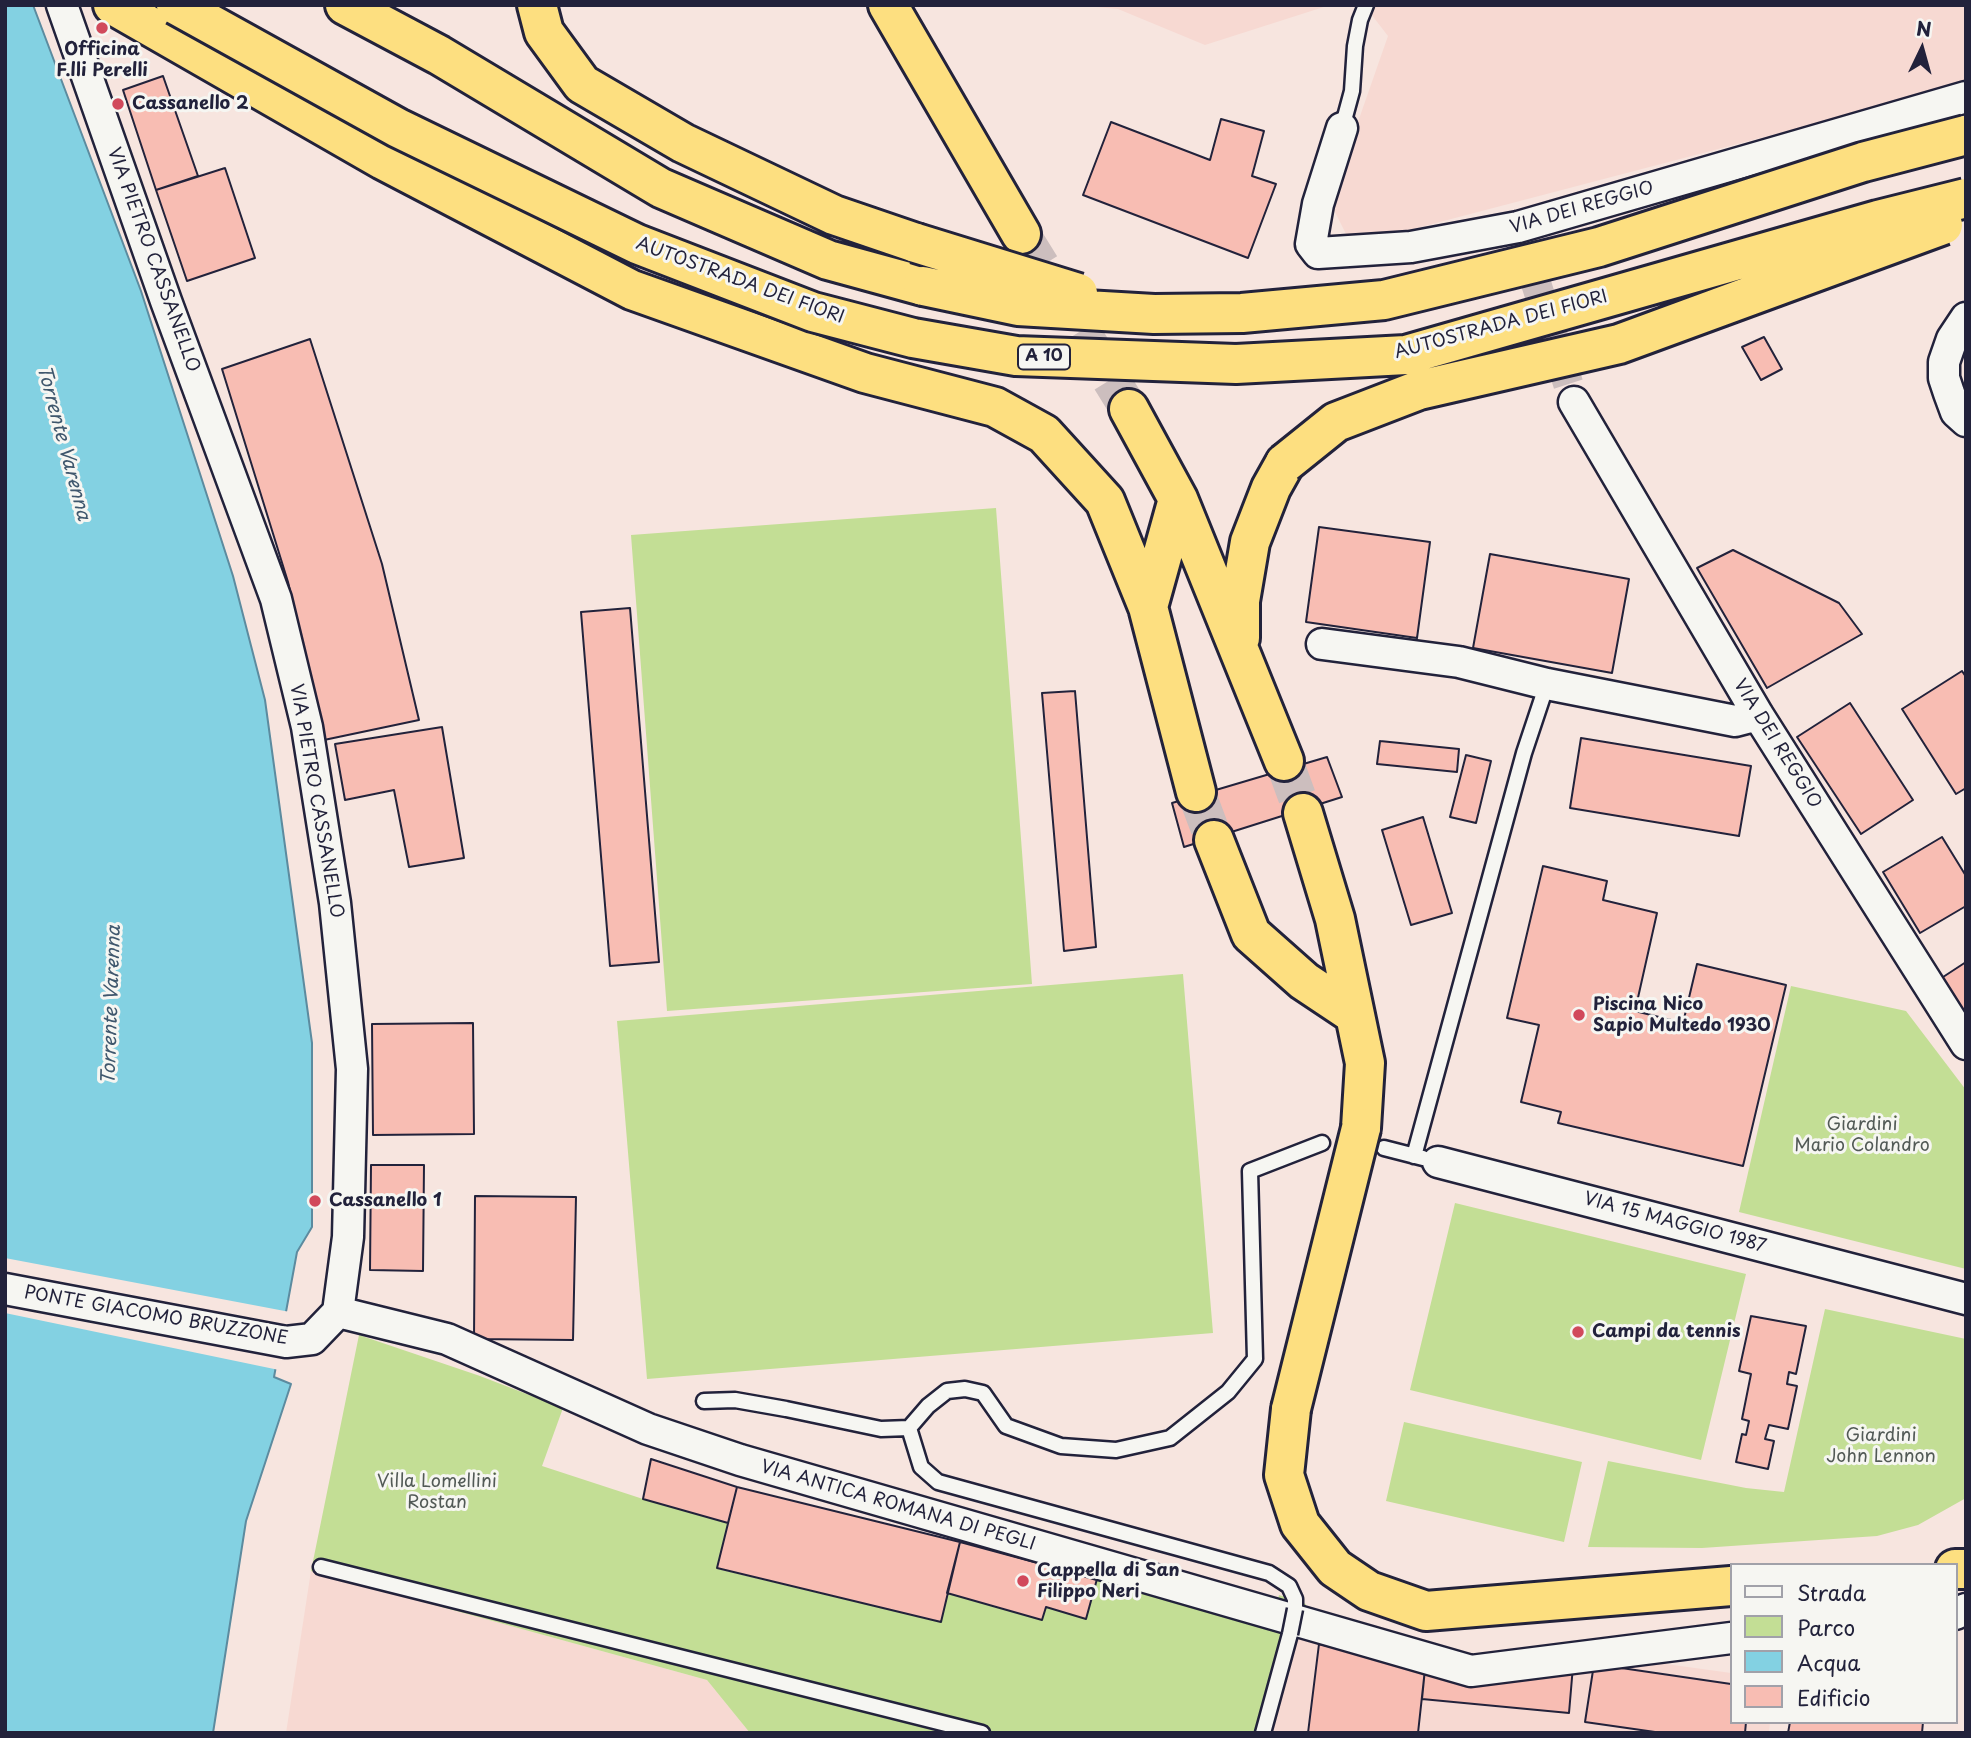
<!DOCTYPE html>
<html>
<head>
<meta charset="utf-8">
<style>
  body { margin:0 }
  #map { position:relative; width:1971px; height:1738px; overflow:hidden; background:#f7e5df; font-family:"Playpen Sans",sans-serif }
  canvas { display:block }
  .frame { position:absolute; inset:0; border:7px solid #22223b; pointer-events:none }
  .legend { position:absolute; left:1730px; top:1563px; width:228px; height:161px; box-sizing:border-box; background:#f6f6f2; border:2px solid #a1a1a9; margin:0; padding:9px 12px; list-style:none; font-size:21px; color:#22223b }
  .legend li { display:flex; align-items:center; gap:14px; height:35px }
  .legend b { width:35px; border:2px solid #a1a1a9 }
  .north { position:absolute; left:1887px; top:14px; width:70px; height:70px; -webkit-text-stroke:5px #f6f6f2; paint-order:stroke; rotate:5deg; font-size:19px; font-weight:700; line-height:28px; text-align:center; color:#22223b }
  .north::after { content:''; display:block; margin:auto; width:24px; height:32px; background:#22223b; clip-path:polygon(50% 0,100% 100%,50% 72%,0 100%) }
</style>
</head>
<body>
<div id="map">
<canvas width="1971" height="1738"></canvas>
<div class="frame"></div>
<ul class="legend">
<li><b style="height:9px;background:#f6f6f2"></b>Strada</li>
<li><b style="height:19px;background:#c3de95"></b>Parco</li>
<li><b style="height:19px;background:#83d1e2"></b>Acqua</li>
<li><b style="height:19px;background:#f8bdb3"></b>Edificio</li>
</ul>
<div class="north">N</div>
</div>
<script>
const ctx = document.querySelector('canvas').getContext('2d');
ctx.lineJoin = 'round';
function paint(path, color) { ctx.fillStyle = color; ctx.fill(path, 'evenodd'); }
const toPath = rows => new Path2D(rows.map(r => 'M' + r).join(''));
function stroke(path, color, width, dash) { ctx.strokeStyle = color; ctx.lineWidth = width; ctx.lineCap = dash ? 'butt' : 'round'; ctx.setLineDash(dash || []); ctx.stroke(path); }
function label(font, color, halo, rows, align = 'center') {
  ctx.font = font + ' "Playpen Sans",sans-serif'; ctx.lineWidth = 6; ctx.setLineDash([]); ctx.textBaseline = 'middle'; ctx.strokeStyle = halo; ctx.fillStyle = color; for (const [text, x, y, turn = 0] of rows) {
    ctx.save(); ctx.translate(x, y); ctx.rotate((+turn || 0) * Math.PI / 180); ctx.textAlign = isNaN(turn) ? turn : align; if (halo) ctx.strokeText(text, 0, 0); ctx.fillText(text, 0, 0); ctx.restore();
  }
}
const built = toPath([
  [1074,5,1330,5,1205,45,1118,9],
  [1364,5,1966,5,1966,84,1375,239,1346,234,1330,202,1388,36],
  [311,1571,707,1680,750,1733,286,1733],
  [1298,1632,1469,1680,1630,1659,1731,1673,1731,1722,1770,1722,1769,1733,1271,1733]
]);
const green = toPath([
  [996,508,1032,984,667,1011,631,535],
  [1183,974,1213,1333,647,1379,617,1021],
  [1791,986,1906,1011,1966,1090,1966,1269,1739,1212],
  [1455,1203,1746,1274,1701,1460,1410,1390],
  [1825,1309,1966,1339,1966,1498,1918,1525,1877,1536,1702,1548,1588,1547,1608,1461,1746,1488,1784,1492],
  [359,1335,480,1376,563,1408,542,1466,643,1499,728,1523,718,1569,940,1622,947,1593,1042,1620,1046,1607,1086,1619,1097,1579,1273,1624,1279,1595,1306,1604,1271,1733,750,1733,707,1680,311,1571],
  [1404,1422,1582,1462,1564,1542,1386,1501]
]);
const water = toPath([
  [5,5,33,5,141,291,233,576,265,700,312,1043,312,1227,297,1252,274,1377,291,1384,246,1521,213,1733,5,1733,5,5]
]);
const pier = toPath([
  [5,1258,290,1312,279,1370,5,1313]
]);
const building = toPath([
  [163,76,198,176,156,190,123,90,163,76],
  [1221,119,1264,131,1252,176,1276,184,1248,258,1083,195,1111,122,1210,160,1221,119],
  [225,168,255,258,187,281,156,190,225,168],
  [1764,337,1782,369,1761,380,1742,347,1764,337],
  [310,339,382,564,419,720,324,740,288,582,222,369,310,339],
  [1319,527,1430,542,1417,638,1306,622,1319,527],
  [1733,550,1839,603,1862,634,1767,688,1697,568,1733,550],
  [1490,554,1629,579,1612,673,1473,648,1490,554],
  [630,608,659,962,610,966,581,612,630,608],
  [1962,671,1966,677,1966,788,1956,794,1902,709,1962,671],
  [1075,691,1096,947,1064,951,1042,693,1075,691],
  [1850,703,1913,800,1861,834,1797,737,1850,703],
  [442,727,464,858,409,867,394,790,345,800,335,744,442,727],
  [1581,738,1751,766,1739,836,1570,808,1581,738],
  [1380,741,1459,749,1457,772,1377,764,1380,741],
  [1466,755,1491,761,1476,823,1450,817,1466,755],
  [1327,757,1342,797,1184,847,1172,803,1327,757],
  [1423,817,1452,913,1411,925,1382,830,1423,817],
  [1942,837,1966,876,1966,906,1920,933,1883,872,1942,837],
  [1543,866,1607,881,1603,900,1657,913,1635,1011,1683,1023,1697,964,1786,985,1743,1166,1558,1123,1561,1112,1521,1102,1539,1025,1507,1018,1543,866],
  [1966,962,1966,1016,1940,979,1966,962],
  [473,1023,474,1134,373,1135,372,1024,473,1023],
  [371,1165,424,1165,423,1271,370,1270,371,1165],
  [475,1196,576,1197,573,1340,474,1339,475,1196],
  [1751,1316,1806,1326,1796,1374,1789,1372,1787,1384,1797,1386,1788,1429,1769,1425,1765,1439,1774,1441,1768,1469,1736,1462,1742,1434,1746,1435,1749,1421,1742,1419,1751,1374,1739,1371,1751,1316],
  [651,1459,737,1487,728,1523,643,1499,651,1459],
  [737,1487,960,1542,941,1622,717,1568,737,1487],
  [960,1542,1097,1579,1086,1619,1046,1607,1042,1620,947,1593,960,1542],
  [1319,1644,1425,1669,1418,1733,1308,1733,1319,1644],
  [1594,1664,1731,1684,1731,1722,1746,1722,1745,1733,1662,1733,1585,1722,1594,1664],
  [1573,1666,1569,1713,1422,1699,1425,1669,1573,1666],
  [1790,1722,1923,1722,1922,1733,1788,1733,1790,1722]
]);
const streetTunnel = toPath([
  [1518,227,1574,402]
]);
const highwayTunnel = toPath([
  [1021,234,1129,409],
  [1284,761,1303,813],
  [1196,792,1214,840]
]);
const lane = toPath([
  [1342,128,1352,91,1355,46,1360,20,1366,5],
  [1384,1148,1423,1158],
  [1414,1156,1524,753,1547,684],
  [704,1401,735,1400,786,1409,881,1429,909,1428,928,1406,947,1391,965,1389,983,1393,1006,1426,1061,1446,1116,1450,1170,1438,1228,1392,1255,1359,1250,1171,1322,1143],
  [909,1428,921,1467,938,1482,1269,1573,1289,1586,1295,1599,1295,1609],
  [321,1567,982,1733],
  [1263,1733,1290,1634]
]);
const street = toPath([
  [62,5,166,301,276,599,307,727,335,903,352,1069,348,1237,338,1312,447,1339,648,1429,740,1460,1471,1671,1731,1638],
  [1342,128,1318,204,1311,244,1318,253,1411,247,1518,227,1966,97],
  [1966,318,1952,339,1944,362,1944,378,1949,393,1956,412,1966,421],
  [1574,402,1758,715,1966,1044],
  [1322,644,1459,662,1547,684,1735,721,1758,715],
  [1438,1162,1966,1299],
  [5,1289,286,1342,312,1339,338,1312],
  [1955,1614,1966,1609]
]);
const highway = toPath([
  [113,5,383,160,632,290,865,373,995,407,1044,434,1105,501,1148,607,1196,792],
  [345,5,439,55,661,188,828,260,923,286],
  [537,5,544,32,582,84,683,143,834,215,916,243],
  [888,5,1021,234],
  [1129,409,1178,499,1284,761],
  [1148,607,1178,499],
  [1240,638,1240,601,1250,542,1271,488,1285,463],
  [1303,813,1335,919,1365,1063,1361,1128],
  [1214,840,1251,934,1304,981,1355,1015],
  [1291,1409,1284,1475,1300,1524,1335,1568,1369,1591,1426,1611,1731,1586],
  [1955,1569,1966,1569]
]);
const laneBridge = toPath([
  [1290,1634,1295,1609]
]);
const highwayBridge = toPath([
  [176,5,398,128,637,244,813,312,913,338,1016,356,1236,364,1406,355,1878,220,1966,198],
  [916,243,1078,293],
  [923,286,1018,306,1154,314,1242,313,1384,300,1599,247,1863,162,1966,135],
  [1285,463,1336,422,1419,390,1619,344,1943,225],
  [1291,1409,1361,1128]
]);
const markers = [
  [102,28,7,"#d1495b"],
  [118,104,7,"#d1495b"],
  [1579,1015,7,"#d1495b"],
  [315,1201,7,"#d1495b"],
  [1578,1332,7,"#d1495b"],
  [1023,1581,7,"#d1495b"]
];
const shields = [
  [1044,357,52]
];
const shieldNames = [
  ["A 10",1044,357]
];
const poiNames = [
  ["Officina",102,50,"center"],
  ["F.lli Perelli",102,71,"center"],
  ["Cassanello 2",132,104],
  ["Piscina Nico",1593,1005],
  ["Sapio Multedo 1930",1593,1026],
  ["Cassanello 1",329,1201],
  ["Campi da tennis",1592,1332],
  ["Cappella di San",1037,1571],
  ["Filippo Neri",1037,1592]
];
const streetNames = [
  ["VIA DEI REGGIO",1582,208,-16],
  ["VIA PIETRO CASSANELLO",153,260,70],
  ["AUTOSTRADA DEI FIORI",740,281,20],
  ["AUTOSTRADA DEI FIORI",1501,325,-15],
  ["VIA DEI REGGIO",1777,744,58],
  ["VIA PIETRO CASSANELLO",316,801,80],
  ["VIA 15 MAGGIO 1987",1675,1223,15],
  ["PONTE GIACOMO BRUZZONE",156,1316,10],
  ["VIA ANTICA ROMANA DI PEGLI",898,1506,16]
];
const parkNames = [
  ["Giardini",1862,1125],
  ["Mario Colandro",1862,1146],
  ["Giardini",1881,1436],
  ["John Lennon",1881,1457],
  ["Villa Lomellini",437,1482],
  ["Rostan",437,1503]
];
const waterNames = [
  ["Torrente Varenna",63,443,75],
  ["Torrente Varenna",112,1005,-88]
];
paint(built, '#f7d9d2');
paint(green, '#c3de95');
paint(water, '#83d1e2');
stroke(water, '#5c8b9f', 2);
paint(pier, '#f7e5df');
paint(building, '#f8bdb3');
stroke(building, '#22223b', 2);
stroke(streetTunnel, '#ccbebe', 30, [30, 15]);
stroke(highwayTunnel, '#ccbebe', 38, [38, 19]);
stroke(lane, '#22223b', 19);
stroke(street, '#22223b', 35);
stroke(highway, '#22223b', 44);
stroke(lane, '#f6f6f2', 14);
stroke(street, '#f6f6f2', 30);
stroke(highway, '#fddf80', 38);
stroke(laneBridge, '#22223b', 19, []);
stroke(highwayBridge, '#22223b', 44, []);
stroke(laneBridge, '#f6f6f2', 14);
stroke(highwayBridge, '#fddf80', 38);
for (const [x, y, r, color] of markers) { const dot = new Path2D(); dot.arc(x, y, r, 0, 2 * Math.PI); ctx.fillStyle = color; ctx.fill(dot); stroke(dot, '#f6f6f2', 2.5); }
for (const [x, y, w] of shields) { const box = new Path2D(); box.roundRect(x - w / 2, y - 12.5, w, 25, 5); ctx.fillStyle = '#f6f6f2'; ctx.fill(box); stroke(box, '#22223b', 2); }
label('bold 16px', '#22223b', null, shieldNames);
label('bold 18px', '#22223b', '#f6f6f2', poiNames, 'left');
label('18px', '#22223b', '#f6f6f2', streetNames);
label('18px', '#525a56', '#f6f6f2', parkNames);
label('italic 19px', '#3f576d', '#f6f6f2', waterNames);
</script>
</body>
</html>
